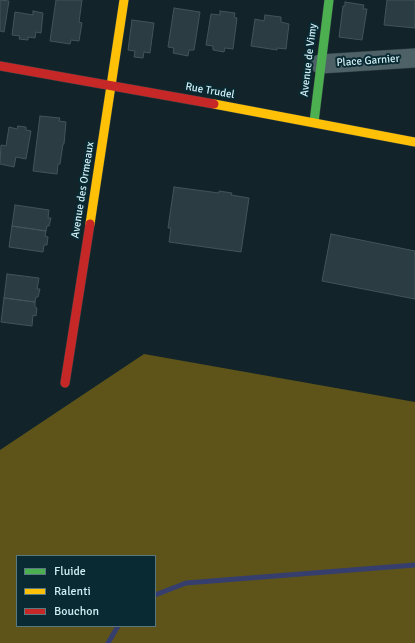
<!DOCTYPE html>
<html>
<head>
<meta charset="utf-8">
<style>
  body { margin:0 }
  #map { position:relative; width:415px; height:643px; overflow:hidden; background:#122429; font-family:Signika,sans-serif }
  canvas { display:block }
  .legend { position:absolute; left:16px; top:555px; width:140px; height:72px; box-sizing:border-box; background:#092a32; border:1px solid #597880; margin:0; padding:5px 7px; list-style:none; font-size:12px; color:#d0eef6 }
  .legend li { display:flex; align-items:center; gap:8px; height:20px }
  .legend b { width:20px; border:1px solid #597880 }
</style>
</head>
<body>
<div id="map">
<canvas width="415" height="643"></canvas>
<ul class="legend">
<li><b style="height:5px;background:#4caf50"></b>Fluide</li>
<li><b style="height:5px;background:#ffc107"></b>Ralenti</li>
<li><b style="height:5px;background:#c62828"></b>Bouchon</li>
</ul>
</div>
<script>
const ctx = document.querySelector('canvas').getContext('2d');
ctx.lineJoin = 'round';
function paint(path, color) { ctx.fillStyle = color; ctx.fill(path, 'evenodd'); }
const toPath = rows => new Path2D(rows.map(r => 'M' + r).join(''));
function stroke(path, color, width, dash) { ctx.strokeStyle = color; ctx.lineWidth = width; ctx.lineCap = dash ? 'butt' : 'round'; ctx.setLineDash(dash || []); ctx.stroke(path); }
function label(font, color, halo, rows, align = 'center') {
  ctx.font = font + ' Signika,sans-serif'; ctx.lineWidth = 4; ctx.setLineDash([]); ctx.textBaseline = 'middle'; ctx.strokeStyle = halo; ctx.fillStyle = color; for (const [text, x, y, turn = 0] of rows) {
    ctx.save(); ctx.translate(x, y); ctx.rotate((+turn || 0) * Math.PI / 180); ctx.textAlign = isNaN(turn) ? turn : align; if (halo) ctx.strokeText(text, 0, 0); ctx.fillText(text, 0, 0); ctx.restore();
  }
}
const forest = toPath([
  [144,354,415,402,415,643,0,643,0,450],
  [17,556,155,556,155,626,17,626]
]);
const stream = toPath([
  [155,595,186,583,415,565],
  [108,643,118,626]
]);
const building = toPath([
  [0,0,9,1,4,32,0,31,0,0],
  [56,0,82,0,79,22,82,23,79,41,71,40,70,44,50,41,56,0],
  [387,0,415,0,415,28,384,25,387,0],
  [345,2,364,5,363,9,367,9,362,40,339,37,343,6,345,6,345,2],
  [174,8,200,12,194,50,189,50,188,56,173,53,174,48,168,47,174,8],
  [33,11,43,13,41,33,36,32,35,38,28,37,28,40,19,39,20,36,12,35,15,12,33,15,33,11],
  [220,11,235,13,234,17,237,18,233,49,225,48,224,52,213,50,213,46,206,45,211,14,220,15,220,11],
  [265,15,281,17,281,22,289,24,286,49,277,48,277,50,251,46,255,19,264,21,265,15],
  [132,20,154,23,150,53,144,52,143,58,134,57,135,51,128,50,132,20],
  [40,116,60,118,59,121,66,122,64,144,63,144,60,164,58,164,57,174,33,171,40,116],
  [18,126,26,127,26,130,31,131,26,159,16,157,14,167,0,164,1,145,6,146,9,127,17,129,18,126],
  [174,187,219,193,219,191,232,193,231,195,249,198,241,252,169,242,171,228,168,228,174,187],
  [15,205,49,210,48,218,51,218,49,226,47,226,46,231,12,226,15,205],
  [12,226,46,231,45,236,48,237,47,245,44,245,43,252,9,247,12,226],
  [331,234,415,251,415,299,322,281,331,234],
  [7,274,39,278,37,289,40,289,38,297,36,297,35,302,4,298,7,274],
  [4,298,35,302,35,307,37,308,36,316,33,315,32,326,1,322,4,298]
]);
const street = toPath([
  [320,64,415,58]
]);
const fast = toPath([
  [314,122,329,0]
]);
const slow = toPath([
  [214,104,415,142],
  [90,224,124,0]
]);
const jam = toPath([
  [0,66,214,104],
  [65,383,90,224]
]);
const streetNames = [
  ["Avenue de Vimy",309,60,-83],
  ["Place Garnier",368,61,-4],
  ["Rue Trudel",210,91,10],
  ["Avenue des Ormeaux",83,190,-81]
];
paint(forest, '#5e5419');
stroke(stream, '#363e6d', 5);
paint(building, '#2b3c43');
stroke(building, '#42545c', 1);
stroke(street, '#2f3f42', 20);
stroke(fast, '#2f3f42', 10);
stroke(slow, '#2f3f42', 10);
stroke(jam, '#2f3f42', 10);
stroke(street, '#4d6167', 19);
stroke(fast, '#4caf50', 9);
stroke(slow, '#ffc107', 9);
stroke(jam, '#c62828', 9);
label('11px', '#d0eef6', '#092a32', streetNames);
</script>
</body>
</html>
